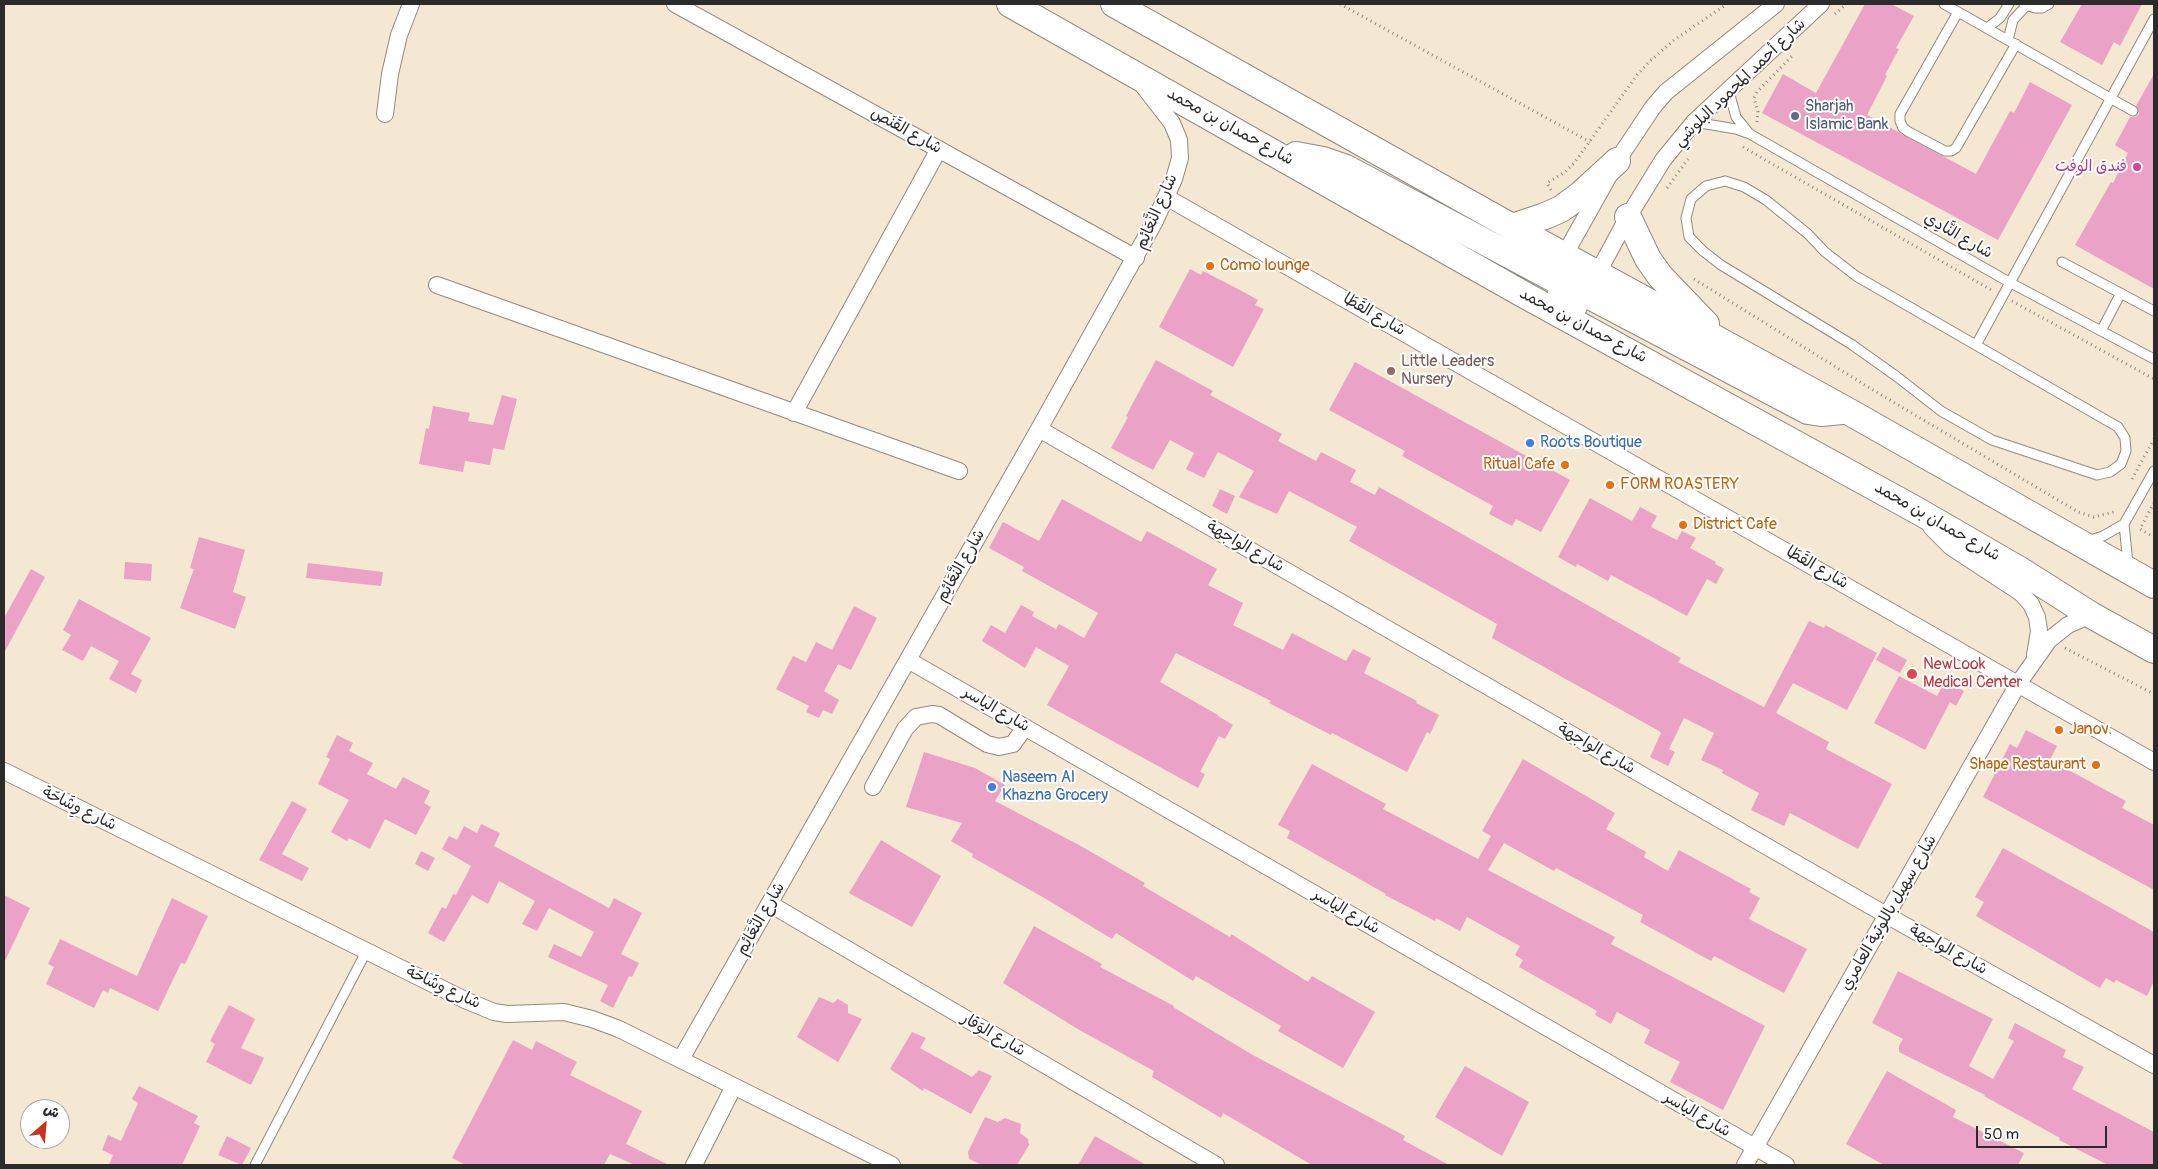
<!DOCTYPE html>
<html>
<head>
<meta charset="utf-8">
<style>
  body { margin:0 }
  #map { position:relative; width:2158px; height:1169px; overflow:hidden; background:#f5e8d2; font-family:Pangolin,"Playpen Sans Arabic",sans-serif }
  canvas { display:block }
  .frame { position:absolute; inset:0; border:5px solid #2b2b2b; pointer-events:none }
  .north { position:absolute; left:20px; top:1099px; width:50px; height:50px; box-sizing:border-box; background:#fff; border:1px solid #aaa; border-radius:50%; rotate:27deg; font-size:14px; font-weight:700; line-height:20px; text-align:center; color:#2b2b2b }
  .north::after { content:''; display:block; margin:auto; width:18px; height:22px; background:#c8321e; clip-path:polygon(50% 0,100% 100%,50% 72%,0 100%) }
  .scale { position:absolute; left:1976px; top:1126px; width:131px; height:22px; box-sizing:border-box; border:2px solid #2b2b2b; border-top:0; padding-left:6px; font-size:15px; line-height:18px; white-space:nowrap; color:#2b2b2b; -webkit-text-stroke:4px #fff; paint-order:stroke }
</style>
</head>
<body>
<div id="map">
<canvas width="2158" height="1169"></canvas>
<div class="frame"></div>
<div class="north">ش</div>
<div class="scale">50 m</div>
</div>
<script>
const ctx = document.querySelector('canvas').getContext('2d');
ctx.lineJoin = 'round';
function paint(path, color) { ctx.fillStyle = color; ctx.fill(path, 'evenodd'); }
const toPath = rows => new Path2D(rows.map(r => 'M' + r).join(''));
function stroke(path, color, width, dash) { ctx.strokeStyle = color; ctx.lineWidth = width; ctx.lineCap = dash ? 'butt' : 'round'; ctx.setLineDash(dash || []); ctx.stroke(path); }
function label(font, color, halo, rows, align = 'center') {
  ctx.font = font + ' Pangolin,"Playpen Sans Arabic",sans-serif'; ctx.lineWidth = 4; ctx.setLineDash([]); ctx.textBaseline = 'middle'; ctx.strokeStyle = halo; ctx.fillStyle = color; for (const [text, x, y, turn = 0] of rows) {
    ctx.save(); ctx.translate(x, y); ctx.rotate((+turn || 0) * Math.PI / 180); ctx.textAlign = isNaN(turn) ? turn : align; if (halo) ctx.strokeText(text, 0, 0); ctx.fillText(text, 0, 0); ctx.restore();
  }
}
const building = toPath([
  [1865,4,1891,4,1914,16,1896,48,1899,49,1885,75,1887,76,1867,115,1976,174,2010,111,2014,113,2030,82,2072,105,1998,240,1762,113,1783,74,1816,93],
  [2082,4,2142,4,2120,46,2114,42,2102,65,2060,42],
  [2154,74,2154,289,2075,245,2111,182,2113,183,2128,153,2115,145,2130,117,2136,117,2139,114,2136,106],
  [1190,269,1201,275,1203,271,1238,289,1258,300,1255,305,1264,309,1233,367,1159,327],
  [1156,360,1213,391,1210,395,1282,434,1278,441,1316,461,1321,452,1356,470,1350,482,1375,495,1379,487,1681,658,1678,662,1764,707,1809,621,1824,628,1825,625,1877,653,1847,710,1793,683,1776,713,1829,742,1826,749,1892,784,1858,849,1790,813,1784,826,1751,810,1759,793,1722,773,1723,770,1701,760,1714,733,1684,718,1669,749,1675,752,1668,766,1650,757,1661,733,1659,731,1492,638,1497,624,1349,541,1357,527,1289,491,1277,514,1239,497,1254,471,1218,452,1204,478,1186,469,1194,453,1170,440,1153,470,1111,448,1128,417,1126,416],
  [1355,362,1570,480,1541,532,1516,519,1512,526,1489,514,1493,506,1402,456,1405,451,1329,410],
  [502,395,517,399,504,450,493,448,490,465,465,461,463,472,419,464,426,428,429,429,433,406,470,413,468,421,493,425],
  [1220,489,1235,496,1227,514,1212,506],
  [1590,498,1632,521,1640,507,1657,516,1651,527,1677,540,1682,531,1696,538,1690,548,1716,562,1715,564,1724,569,1716,584,1707,579,1687,616,1611,575,1608,581,1577,564,1576,567,1558,557],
  [1062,499,1141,542,1147,531,1217,569,1208,585,1243,603,1233,625,1283,650,1292,633,1346,661,1353,649,1371,658,1364,673,1417,701,1416,703,1439,715,1430,734,1427,732,1407,772,1332,733,1331,735,1269,703,1271,701,1176,653,1160,682,1218,715,1218,716,1233,725,1225,739,1219,736,1200,772,1205,774,1198,788,1047,705,1069,666,1036,647,1025,668,982,641,991,625,1005,633,1021,605,1034,612,1032,616,1056,629,1059,624,1084,638,1098,613,1022,571,1024,567,989,548,1003,522,1039,541],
  [199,537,245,550,233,592,246,597,235,629,180,608,194,569,190,568],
  [125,562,152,564,151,581,124,579],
  [308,563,383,572,381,586,306,578],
  [31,569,45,577,4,653,4,618],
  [79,599,151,638,131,674,142,680,136,693,109,679,119,661,91,646,83,661,62,650,71,635,63,630],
  [854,606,877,618,851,670,838,664,824,691,839,700,832,714,823,710,819,718,806,712,809,706,776,689,793,656,806,662,816,642,832,650],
  [1883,647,1907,660,1900,673,1876,660],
  [1899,676,1937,696,1945,681,1964,691,1956,706,1950,702,1925,750,1874,723],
  [2026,730,2057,746,2050,760,2126,801,2122,808,2154,825,2154,890,1983,797,2010,744,2017,748],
  [337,735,353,743,349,751,373,763,367,774,396,789,403,777,430,791,424,803,431,807,416,835,385,819,370,849,349,838,347,841,331,832,349,800,318,784,330,759,326,757],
  [924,752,975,768,1005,785,995,801,1079,845,1145,883,1143,886,1230,937,1231,934,1308,982,1312,976,1375,1012,1343,1068,1278,1031,1281,1026,1196,976,1193,981,1116,933,1112,939,1046,899,972,857,973,854,951,841,962,823,906,807],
  [1523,759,1615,813,1606,829,1646,852,1644,857,1668,871,1679,850,1751,889,1749,892,1760,898,1749,919,1807,949,1784,993,1714,956,1711,961,1640,922,1643,915,1556,868,1554,871,1504,843,1488,870,1615,937,1611,944,1765,1026,1723,1110,1670,1082,1680,1062,1644,1043,1650,1030,1617,1012,1611,1024,1595,1015,1597,1011,1519,967,1523,960,1515,955,1520,946,1467,917,1460,931,1436,918,1435,921,1385,895,1386,894,1287,838,1290,831,1278,825,1312,764,1386,804,1383,809,1478,859,1491,836,1482,831],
  [292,801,307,809,282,854,309,868,302,881,259,860],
  [481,824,500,833,494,846,609,908,614,898,642,913,621,954,639,963,632,977,629,976,613,1008,600,1001,608,985,548,957,554,944,581,957,594,932,549,908,537,931,522,924,535,901,499,881,488,904,472,895,444,942,428,933,442,907,446,909,453,894,456,895,471,866,442,849,449,836,457,840,464,826,477,833],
  [881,840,941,876,912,927,849,893],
  [2003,848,2154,932,2154,981,2147,996,2116,980,2114,983,2106,978,2100,988,1976,916,1984,902,1975,897],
  [421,851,435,858,428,871,415,864],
  [4,895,30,908,4,963],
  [172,898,208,916,185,964,181,963,158,1011,110,988,108,993,103,990,94,1008,46,984,54,967,48,964,60,939,137,976],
  [1034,926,1102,964,1100,967,1174,1006,1173,1007,1251,1054,1405,1136,1403,1140,1449,1165,1312,1165,1223,1113,1221,1118,1152,1077,1154,1071,1081,1031,1003,983],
  [1898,971,1993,1019,1969,1066,1993,1079,2014,1041,2008,1038,2015,1023,2066,1050,2063,1057,2084,1067,2072,1089,2154,1132,2154,1165,2108,1165,2059,1140,2060,1138,1984,1096,1985,1095,1899,1052,1899,1046,1903,1039,1872,1023],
  [819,997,833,1003,838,999,848,1005,848,1013,862,1019,838,1062,797,1037],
  [229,1005,255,1019,241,1048,264,1058,251,1085,206,1062,215,1044,210,1041],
  [912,1032,926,1038,920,1048,972,1077,979,1070,992,1076,971,1114,924,1088,923,1091,890,1069],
  [513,1040,532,1050,536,1041,577,1062,570,1075,642,1111,626,1144,669,1165,635,1165,610,1154,604,1165,466,1165,452,1158],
  [1465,1066,1529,1102,1502,1156,1435,1117],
  [1887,1071,1956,1110,1953,1117,2024,1153,2018,1165,1884,1165,1846,1144],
  [139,1086,198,1116,194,1123,200,1126,182,1165,109,1165,113,1155,102,1150,108,1135,121,1141,138,1103,132,1099],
  [985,1117,998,1122,1005,1118,1021,1124,1020,1133,1028,1139,1029,1145,1017,1165,982,1165,969,1159,968,1152],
  [227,1136,251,1148,242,1165,218,1155],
  [1095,1136,1146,1165,1078,1165]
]);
const path = toPath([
  [1340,4,1590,142],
  [1835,14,1846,4],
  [1757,122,1758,112,1754,98,1757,92,1793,55],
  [1743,147,1993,291],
  [1667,188,1688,159],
  [1551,190,1547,183,1565,172,1575,162,1637,75,1649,62,1674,40,1727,4],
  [1694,279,1873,390,2078,512,2094,517,2114,512],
  [2012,301,2154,379],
  [2132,479,2154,439],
  [2154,503,2140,529,2154,537],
  [2065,648,2154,694]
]);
const service = toPath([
  [1944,4,2133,111],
  [2024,4,2035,8,2042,8,2049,4],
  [1958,12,1900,114,1900,121,1903,128,1909,132,1945,151,1951,151,1956,148,2016,44],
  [1987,28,2000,18,2009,4],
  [2008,40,2013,20,2027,5],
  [1730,90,1731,99,1736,117,1748,132],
  [1694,122,1736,129,1750,134,2009,282,2154,359],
  [1725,181,1744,187,1766,200,1808,234,1825,252,1856,276,2118,427,2125,438,2126,451,2121,464,2110,472,2097,475,1992,440,1941,411,1896,376,1851,344,1721,265,1703,251,1689,237,1686,218,1691,199,1706,186,1725,181],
  [2062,262,2154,311],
  [2101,331,2121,293],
  [1976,345,2154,19],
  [2124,524,2128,564],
  [2087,541,2103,536,2124,524,2154,471],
  [255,1165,366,952]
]);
const minor = toPath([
  [675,4,1136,258],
  [385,114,390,74,399,35,411,4],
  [1166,197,2154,762],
  [1560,263,1617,161,1653,107,1666,92,1776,4],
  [437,285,959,471],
  [1572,320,1628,217,1663,160,1694,122,1821,4],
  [794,413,939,149],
  [1039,429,1888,916,2154,1065],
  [1931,527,1951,547,2021,593,2031,604,2037,617,2039,631,2035,655],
  [908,660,1786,1165],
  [4,771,465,1000,494,1012,507,1014,564,1012,592,1019,619,1029,892,1165],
  [873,787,905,729,916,717,932,714,939,715,987,744,999,747,1013,744,1025,727],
  [770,904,1216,1165],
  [681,1059,1039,429,1155,221,1174,179,1180,158,1179,140,1172,123,1141,83],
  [694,1165,733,1088],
  [1745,1165,2018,684,2049,640,2068,625,2091,615]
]);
const primary = toPath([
  [1010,4,1521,293,1918,511,2020,570,2091,615,2154,650],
  [1114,4,1512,227,1846,410,2154,585],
  [1296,155,1323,160,1346,168,1562,283,1573,285,1584,283,1598,273],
  [1628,217,1648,259,1660,276,1706,324],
  [1512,227,1545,216,1561,209,1580,195,1617,161],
  [1561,293,1576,292,1586,294,1808,411,1821,413,1842,411]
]);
const markers = [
  [1795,116,5,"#5c6f8a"],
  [2137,167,5,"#d1479c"],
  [1210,266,5,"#e8710a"],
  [1391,371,5,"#8d6e63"],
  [1530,443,5,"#3f7fe0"],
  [1565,465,5,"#e8710a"],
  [1610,485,5,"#e8710a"],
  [1683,525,5,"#e8710a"],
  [1912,674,6,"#e0444e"],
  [2059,730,5,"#e8710a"],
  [2096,765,5,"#e8710a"],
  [992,787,5,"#3f7fe0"]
];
const streetNames = [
  ["شارع أحمد المحمود البلوشي",1740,83,-44],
  ["شارع حمدان بن محمد",1230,127,29],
  ["شارع القَنَص",906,131,29],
  ["شارع النَّعَائِم",1157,212,-66],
  ["شارع النَّادِي",1958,236,30],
  ["شارع القَطَا",1374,315,30],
  ["شارع حمدان بن محمد",1583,326,28],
  ["شارع حمدان بن محمد",1937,522,30],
  ["شارع الواجهة",1245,547,30],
  ["شارع النَّعَائِم",961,566,-60],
  ["شارع القَطَا",1817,568,30],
  ["شارع الياسر",996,710,30],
  ["شارع الواجهة",1596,749,30],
  ["شارع وِشَاحَة",79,809,26],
  ["شارع الياسر",1346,912,30],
  ["شارع سهيل باللوتية العامري",1889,913,-60],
  ["شارع النَّعَائِم",761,919,-60],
  ["شارع الواجهة",1948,950,29],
  ["شارع وِشَاحَة",443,988,25],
  ["شارع الوَقار",993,1035,30],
  ["شارع الياسر",1697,1115,30]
];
const serviceNames = [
  ["Sharjah",1805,107],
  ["Islamic Bank",1805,125]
];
const hotelNames = [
  ["فندق الوفت",2127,167]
];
const foodNames = [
  ["Como lounge",1220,266],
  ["Ritual Cafe",1555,465,"right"],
  ["FORM ROASTERY",1620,485],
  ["District Cafe",1693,525],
  ["Janov.",2069,730],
  ["Shape Restaurant",2086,765,"right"]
];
const educationNames = [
  ["Little Leaders",1401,362],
  ["Nursery",1401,380]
];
const shopNames = [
  ["Roots Boutique",1540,443],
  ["Naseem Al",1002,778],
  ["Khazna Grocery",1002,796]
];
const healthNames = [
  ["NewLook",1923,665],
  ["Medical Center",1923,683]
];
paint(building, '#eaa2c7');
stroke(service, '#908a7e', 11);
stroke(minor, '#908a7e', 18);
stroke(primary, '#908a7e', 28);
stroke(path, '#908a7e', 3, [1, 4]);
stroke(service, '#fff', 9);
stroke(minor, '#fff', 16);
stroke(primary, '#fff', 26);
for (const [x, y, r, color] of markers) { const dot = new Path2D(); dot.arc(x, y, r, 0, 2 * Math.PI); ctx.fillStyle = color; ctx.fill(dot); stroke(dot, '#fff', 2); }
label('16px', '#2b2b2b', '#fff', streetNames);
label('16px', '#4e5e75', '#fff', serviceNames, 'left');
label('16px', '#b23c85', '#fff', hotelNames, 'right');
label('16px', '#c56008', '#fff', foodNames, 'left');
label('16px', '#785e54', '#fff', educationNames, 'left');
label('16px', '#366cbe', '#fff', shopNames, 'left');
label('16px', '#be3a42', '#fff', healthNames, 'left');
</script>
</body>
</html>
